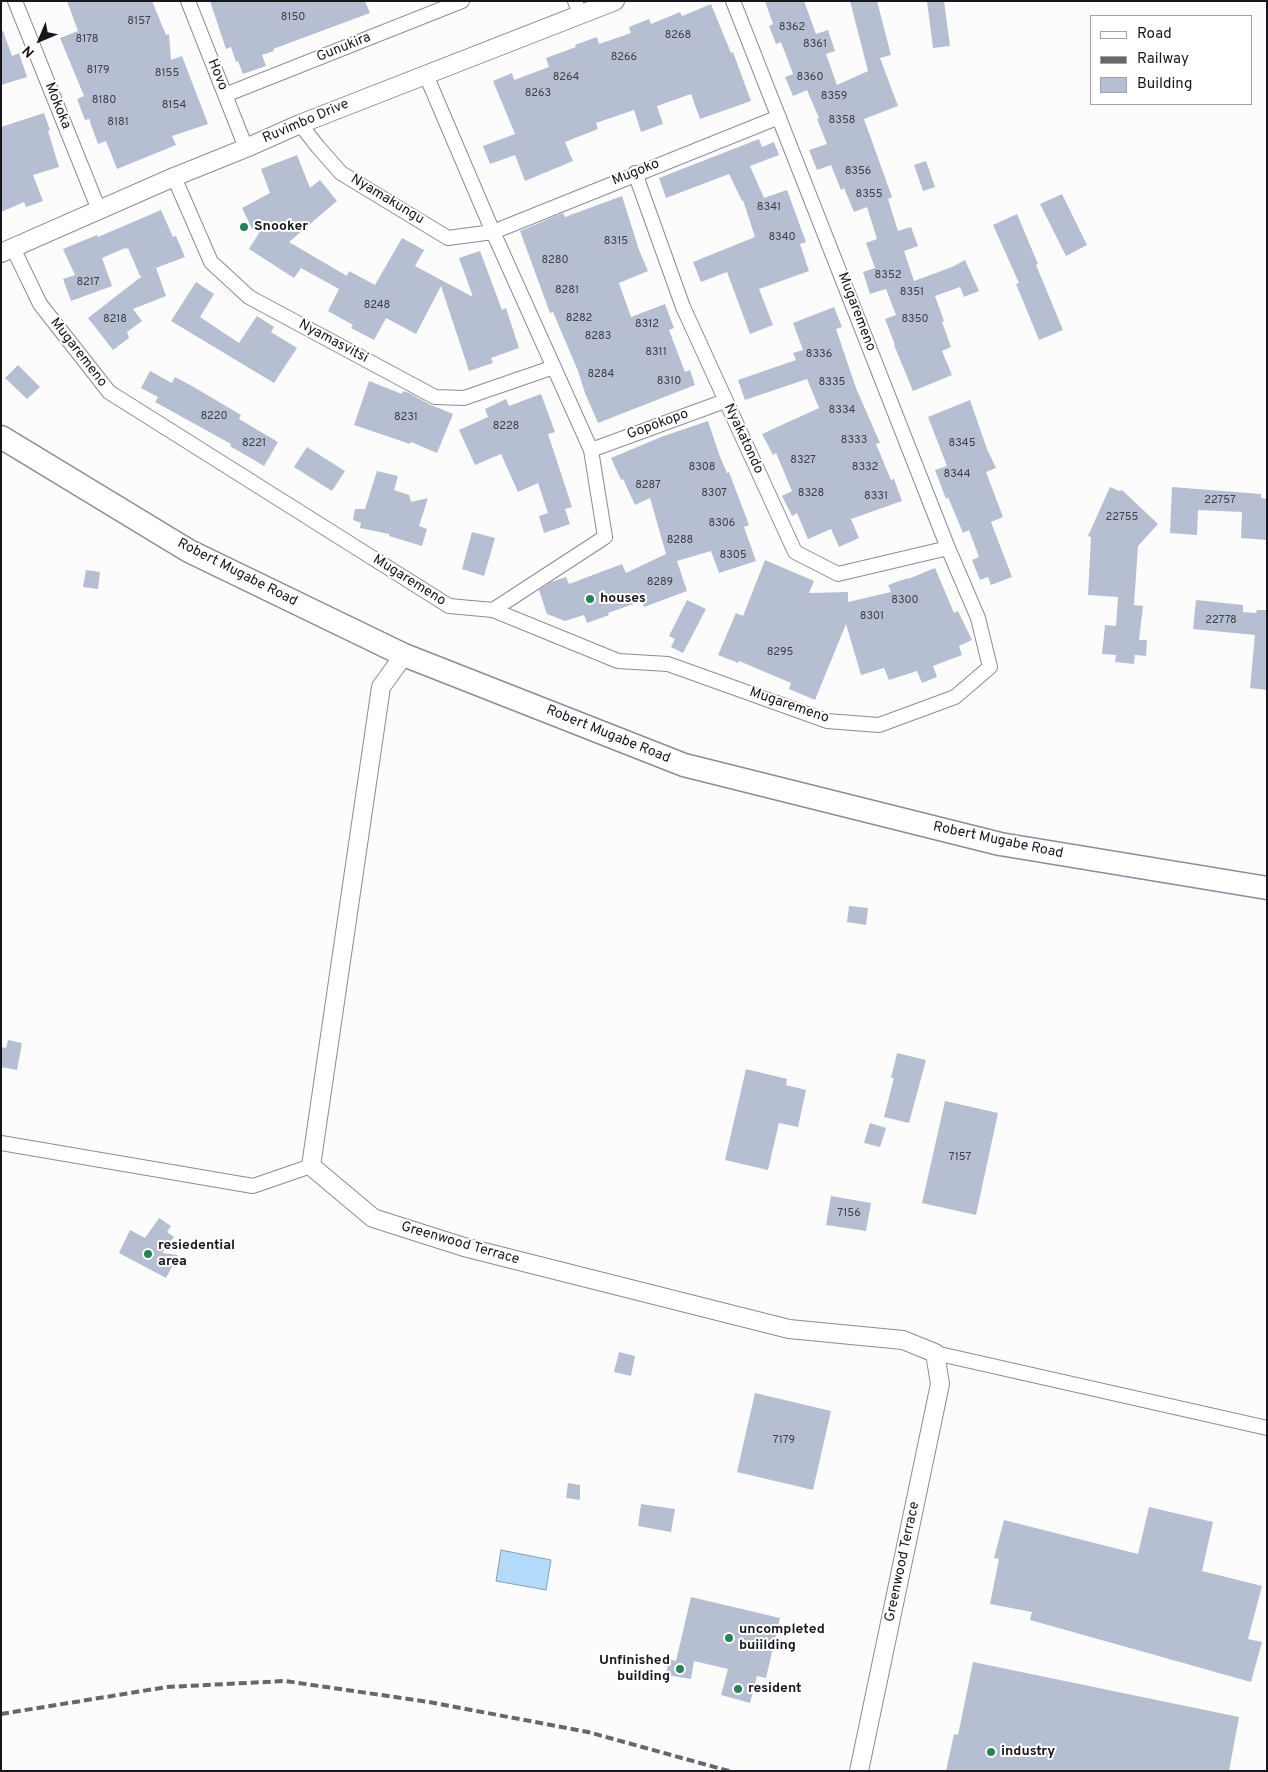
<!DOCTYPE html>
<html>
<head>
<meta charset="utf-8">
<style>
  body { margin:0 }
  #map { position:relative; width:1268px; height:1772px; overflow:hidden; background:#fcfcfc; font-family:Overpass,sans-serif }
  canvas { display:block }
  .frame { position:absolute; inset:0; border:2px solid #18161d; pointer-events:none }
  .legend { position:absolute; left:1090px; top:15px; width:162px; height:90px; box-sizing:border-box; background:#fff; border:1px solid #a3a2a5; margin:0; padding:6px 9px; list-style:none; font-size:15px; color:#18161d }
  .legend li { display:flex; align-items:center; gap:10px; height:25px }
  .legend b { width:25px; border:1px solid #a3a2a5 }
  .north { position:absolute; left:15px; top:15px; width:50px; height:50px; -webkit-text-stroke:4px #fff; paint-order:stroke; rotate:225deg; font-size:14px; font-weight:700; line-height:20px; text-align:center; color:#18161d }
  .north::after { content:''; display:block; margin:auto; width:18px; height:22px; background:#18161d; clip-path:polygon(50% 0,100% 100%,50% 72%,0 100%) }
</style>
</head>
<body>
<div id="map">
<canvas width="1268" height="1772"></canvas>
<div class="frame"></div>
<ul class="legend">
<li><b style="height:6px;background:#fff"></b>Road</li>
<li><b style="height:6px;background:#68666b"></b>Railway</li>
<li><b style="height:14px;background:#b6bed2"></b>Building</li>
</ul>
<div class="north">N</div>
</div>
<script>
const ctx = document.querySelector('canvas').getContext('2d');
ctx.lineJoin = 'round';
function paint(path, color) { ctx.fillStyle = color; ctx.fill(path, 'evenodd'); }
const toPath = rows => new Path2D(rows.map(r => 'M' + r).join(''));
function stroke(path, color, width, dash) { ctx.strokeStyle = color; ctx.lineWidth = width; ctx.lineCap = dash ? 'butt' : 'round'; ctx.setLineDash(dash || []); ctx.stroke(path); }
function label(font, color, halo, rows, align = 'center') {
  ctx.font = font + ' Overpass,sans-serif'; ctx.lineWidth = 4; ctx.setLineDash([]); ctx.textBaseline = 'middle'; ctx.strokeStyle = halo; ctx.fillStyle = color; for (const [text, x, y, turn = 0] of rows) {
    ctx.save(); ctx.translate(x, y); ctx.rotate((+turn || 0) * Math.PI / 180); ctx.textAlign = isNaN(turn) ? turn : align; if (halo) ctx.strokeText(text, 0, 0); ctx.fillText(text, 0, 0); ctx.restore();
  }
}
const water = toPath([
  [501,1550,551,1560,546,1590,496,1581,501,1550]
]);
const building = toPath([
  [67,1,152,1,166,35,169,34,171,60,182,56,208,124,172,136,176,145,117,169,106,141,98,144,89,119,85,120,77,99,84,96,60,38,78,31],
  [210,1,365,1,370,13,273,49,274,51,262,55,266,66,243,74,238,61,236,62,231,47,226,49],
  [765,1,804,1,816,34,828,30,835,51,826,54,837,85,868,71,850,1,877,1,891,55,880,58,898,106,864,119,892,197,888,199,898,231,911,227,918,246,904,251,914,281,952,267,965,260,979,291,964,297,960,287,935,296,944,321,942,322,951,347,942,351,952,375,913,391,894,345,895,345,885,319,896,315,886,289,870,294,863,272,875,268,866,243,877,239,867,207,854,212,844,188,841,190,831,165,817,170,809,150,827,144,817,119,819,118,807,90,793,96,785,77,793,74,781,42,776,44,769,26,773,24],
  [927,1,944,1,950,46,933,48],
  [711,4,731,53,733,52,751,101,700,119,691,94,657,106,663,124,641,132,634,110,596,123,598,129,565,142,573,161,525,181,515,155,490,164,483,146,515,134,493,81,512,73,514,80,549,67,546,58,576,47,575,45,597,37,599,44,631,33,629,27,649,19,651,24,680,12,682,16],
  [1,31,3,31,12,56,19,53,27,77,1,85],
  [44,113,50,130,48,131,59,167,33,175,43,201,26,207,24,202,1,212,1,127],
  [759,139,762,147,774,142,779,155,750,166,764,198,787,190,806,242,800,244,809,271,759,289,773,325,750,334,727,272,701,282,693,262,755,237,743,200,742,201,729,174,666,198,659,178],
  [297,155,310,188,320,180,337,201,289,242,347,276,349,271,375,285,402,238,424,250,415,266,473,297,459,258,480,251,502,310,506,308,519,348,491,358,493,363,469,371,441,286,416,334,386,318,374,340,351,328,353,325,328,311,339,289,301,268,294,278,249,249,266,222,252,229,242,208,270,193,261,169],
  [926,161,935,187,923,191,914,165],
  [1062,194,1087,245,1066,256,1040,204],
  [622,196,639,250,648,271,619,283,631,317,665,304,674,328,669,330,685,372,690,370,695,385,598,423,585,393,578,371,553,312,550,313,520,231,563,213,565,217],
  [161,210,173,237,176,236,185,257,156,268,166,296,133,309,142,321,127,332,129,338,113,350,88,318,142,276,140,276,128,248,126,249,125,248,102,258,112,286,71,301,63,279,75,275,63,249,97,235,98,237],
  [1017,214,1038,264,1036,265,1063,330,1039,340,1016,284,1019,283,993,225],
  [196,282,214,294,200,317,239,343,257,316,274,327,271,332,297,348,274,383,171,321],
  [834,307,842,327,836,329,856,388,880,443,876,444,891,480,894,479,902,501,851,519,859,538,839,547,831,529,808,539,797,513,792,516,782,496,792,491,776,453,773,455,762,434,819,408,807,379,745,400,738,380,796,360,793,353,803,350,793,323],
  [18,365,40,387,27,399,5,378],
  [150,371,172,383,175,377,192,386,241,415,239,419,278,442,264,466,230,446,231,444,155,402,158,397,141,388],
  [369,381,402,394,403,391,409,393,431,405,453,414,437,453,411,442,410,444,354,425],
  [541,394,555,432,548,434,572,507,565,509,570,524,544,533,539,516,548,513,538,483,518,492,501,454,475,465,459,430,488,417,485,409,506,399,509,406],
  [970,400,987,449,996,468,986,472,1003,517,991,522,1012,577,991,585,988,577,980,580,972,560,979,557,969,530,963,533,948,497,946,499,935,470,947,466,928,417],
  [708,421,719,454,727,473,729,472,749,525,744,527,756,561,719,573,711,551,677,561,687,591,644,607,642,601,608,613,609,615,587,623,584,615,565,621,547,614,539,590,551,582,566,577,569,584,622,564,626,573,666,554,650,498,635,505,623,479,621,480,611,458,661,437],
  [307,447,345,471,332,491,294,467],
  [377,471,398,476,394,490,409,495,411,502,428,498,419,526,427,529,422,546,389,536,389,534,360,528,361,523,353,520,355,509,365,509],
  [1110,487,1119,491,1122,490,1158,524,1138,546,1134,605,1143,606,1139,640,1147,640,1146,656,1135,655,1134,664,1115,662,1116,655,1102,654,1105,625,1116,626,1118,597,1088,595,1091,537,1088,536],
  [1172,487,1261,494,1261,498,1267,499,1267,540,1241,538,1242,512,1198,510,1197,535,1170,533],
  [472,532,495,538,484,576,462,569],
  [765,560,814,581,809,593,848,592,848,602,891,592,888,585,908,578,908,579,935,568,954,613,958,611,972,640,959,646,962,655,933,666,937,677,922,683,917,671,889,680,884,668,861,675,846,624,815,700,789,689,791,683,739,661,738,663,718,655,736,613,743,616],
  [86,570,100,572,98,589,83,587],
  [687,600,706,609,683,653,671,647,675,639,669,636],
  [1196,600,1243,605,1243,612,1256,613,1257,610,1267,610,1267,690,1250,688,1255,635,1193,629],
  [849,906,868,908,866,925,847,922],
  [8,1040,22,1043,17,1070,1,1067,1,1047,6,1048],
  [897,1053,926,1060,909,1123,884,1117,894,1078,891,1078],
  [746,1069,787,1079,786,1085,806,1090,798,1127,779,1123,768,1170,725,1160],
  [945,1101,998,1113,976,1215,922,1203],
  [870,1123,886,1128,880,1147,864,1143],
  [831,1196,871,1203,866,1231,826,1225],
  [159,1218,171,1226,167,1232,174,1237,162,1253,178,1255,166,1278,119,1253,130,1230,145,1238],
  [619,1352,635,1356,631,1376,614,1372],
  [755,1393,831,1411,813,1490,737,1472],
  [568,1483,580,1485,580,1500,566,1498],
  [641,1504,675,1509,671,1532,638,1526],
  [1149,1507,1213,1522,1202,1571,1262,1586,1248,1639,1262,1642,1251,1682,1030,1620,1032,1612,990,1604,999,1559,994,1558,1004,1520,1138,1554],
  [691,1597,780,1618,766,1678,757,1676,750,1703,721,1695,728,1669,694,1661,691,1679,666,1675,669,1659,676,1661],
  [973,1662,1239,1717,1229,1771,946,1771,954,1734,958,1735]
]);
const minor = toPath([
  [15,1,99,210],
  [188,1,246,148],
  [575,1,580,14],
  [426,75,493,232,591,450,605,537,493,610],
  [225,95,462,1],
  [300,124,318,147,341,173,448,238,493,232,779,117],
  [635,173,683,307,795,552,838,574,948,548],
  [174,177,211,262,249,297,435,397,464,398,554,367],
  [13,248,40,304,109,392,449,606,493,610,618,661,668,664,827,721,879,725,955,697,990,667,978,618,948,548,733,1],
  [591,450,725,401],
  [1,1143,253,1186,311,1166],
  [935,1353,1267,1428]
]);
const tertiary = toPath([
  [1,253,174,177,246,148,300,124,615,1],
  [404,655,381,687,311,1166,373,1218,464,1247,789,1329,903,1340,935,1353,940,1384,859,1771]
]);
const primary = toPath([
  [1,437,189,551,404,655,684,765,1000,844,1267,888]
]);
const rail = toPath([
  [1,1714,167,1687,285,1681,429,1702,588,1732,729,1771]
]);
const markers = [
  [244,227,5,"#28835a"],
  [590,599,5,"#28835a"],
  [148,1254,5,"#28835a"],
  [729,1638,5,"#28835a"],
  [680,1669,5,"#28835a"],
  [738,1689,5,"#28835a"],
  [991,1752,5,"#28835a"]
];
const numberNames = [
  ["8150",293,18],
  ["8157",139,22],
  ["8362",792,28],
  ["8268",678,36],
  ["8178",87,40],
  ["8361",815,45],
  ["8266",624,58],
  ["8179",98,71],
  ["8155",167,74],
  ["8264",566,78],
  ["8360",810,78],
  ["8263",538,94],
  ["8359",834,97],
  ["8180",104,101],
  ["8154",174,106],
  ["8358",842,121],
  ["8181",118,123],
  ["8356",858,172],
  ["8355",869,195],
  ["8341",769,208],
  ["8340",782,238],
  ["8315",616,242],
  ["8280",555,261],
  ["8352",888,276],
  ["8217",88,283],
  ["8281",567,291],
  ["8351",912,293],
  ["8248",377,306],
  ["8282",579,319],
  ["8218",115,320],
  ["8350",915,320],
  ["8312",647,325],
  ["8283",598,337],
  ["8311",656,353],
  ["8336",819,355],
  ["8284",601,375],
  ["8310",669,382],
  ["8335",832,383],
  ["8334",842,411],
  ["8220",214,417],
  ["8231",406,418],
  ["8228",506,427],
  ["8333",854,441],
  ["8221",254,444],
  ["8345",962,444],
  ["8327",803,461],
  ["8308",702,468],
  ["8332",865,468],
  ["8344",957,475],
  ["8287",648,486],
  ["8307",714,494],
  ["8328",811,494],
  ["8331",876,497],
  ["22757",1220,501],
  ["22755",1122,518],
  ["8306",722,524],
  ["8288",680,541],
  ["8305",733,556],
  ["8289",660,583],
  ["8300",905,601],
  ["8301",872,617],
  ["22778",1221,621],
  ["8295",780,653],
  ["7157",960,1158],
  ["7156",849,1214],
  ["7179",784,1441]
];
const streetNames = [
  ["Gunukira",344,48,-22],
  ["Hovo",217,75,68],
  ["Mokoka",57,106,68],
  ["Ruvimbo Drive",306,122,-23],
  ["Mugoko",636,173,-22],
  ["Nyamakungu",387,200,31],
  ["Mugaremeno",856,312,69],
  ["Nyamasvitsi",333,342,28],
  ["Mugaremeno",78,353,52],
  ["Gopokopo",658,425,-20],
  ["Nyakatondo",743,439,65],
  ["Robert Mugabe Road",237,573,27],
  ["Mugaremeno",409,581,32],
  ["Mugaremeno",789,706,19],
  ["Robert Mugabe Road",608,735,22],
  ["Robert Mugabe Road",998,841,12],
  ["Greenwood Terrace",460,1244,16],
  ["Greenwood Terrace",903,1562,-78]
];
const poiNames = [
  ["Snooker",254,227],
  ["houses",600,599],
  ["resiedential",158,1246],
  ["area",158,1262],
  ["uncompleted",739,1630],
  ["buiilding",739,1646],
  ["Unfinished",670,1661,"right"],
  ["building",670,1677,"right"],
  ["resident",748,1689],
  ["industry",1001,1752]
];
paint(water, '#b4daf9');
stroke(water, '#859fb7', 1);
paint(building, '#b6bed2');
stroke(minor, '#8e899d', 16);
stroke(tertiary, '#8e899d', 20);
stroke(primary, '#8e899d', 25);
stroke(minor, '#fff', 14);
stroke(tertiary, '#fff', 18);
stroke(primary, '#fff', 22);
stroke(rail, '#68666b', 4, [8, 4]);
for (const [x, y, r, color] of markers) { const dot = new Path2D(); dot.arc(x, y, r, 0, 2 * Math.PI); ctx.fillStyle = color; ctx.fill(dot); stroke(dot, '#fff', 2); }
label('11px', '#40404a', null, numberNames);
label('14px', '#18161d', '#fff', streetNames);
label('bold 14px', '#18161d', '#fff', poiNames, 'left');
</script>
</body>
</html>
